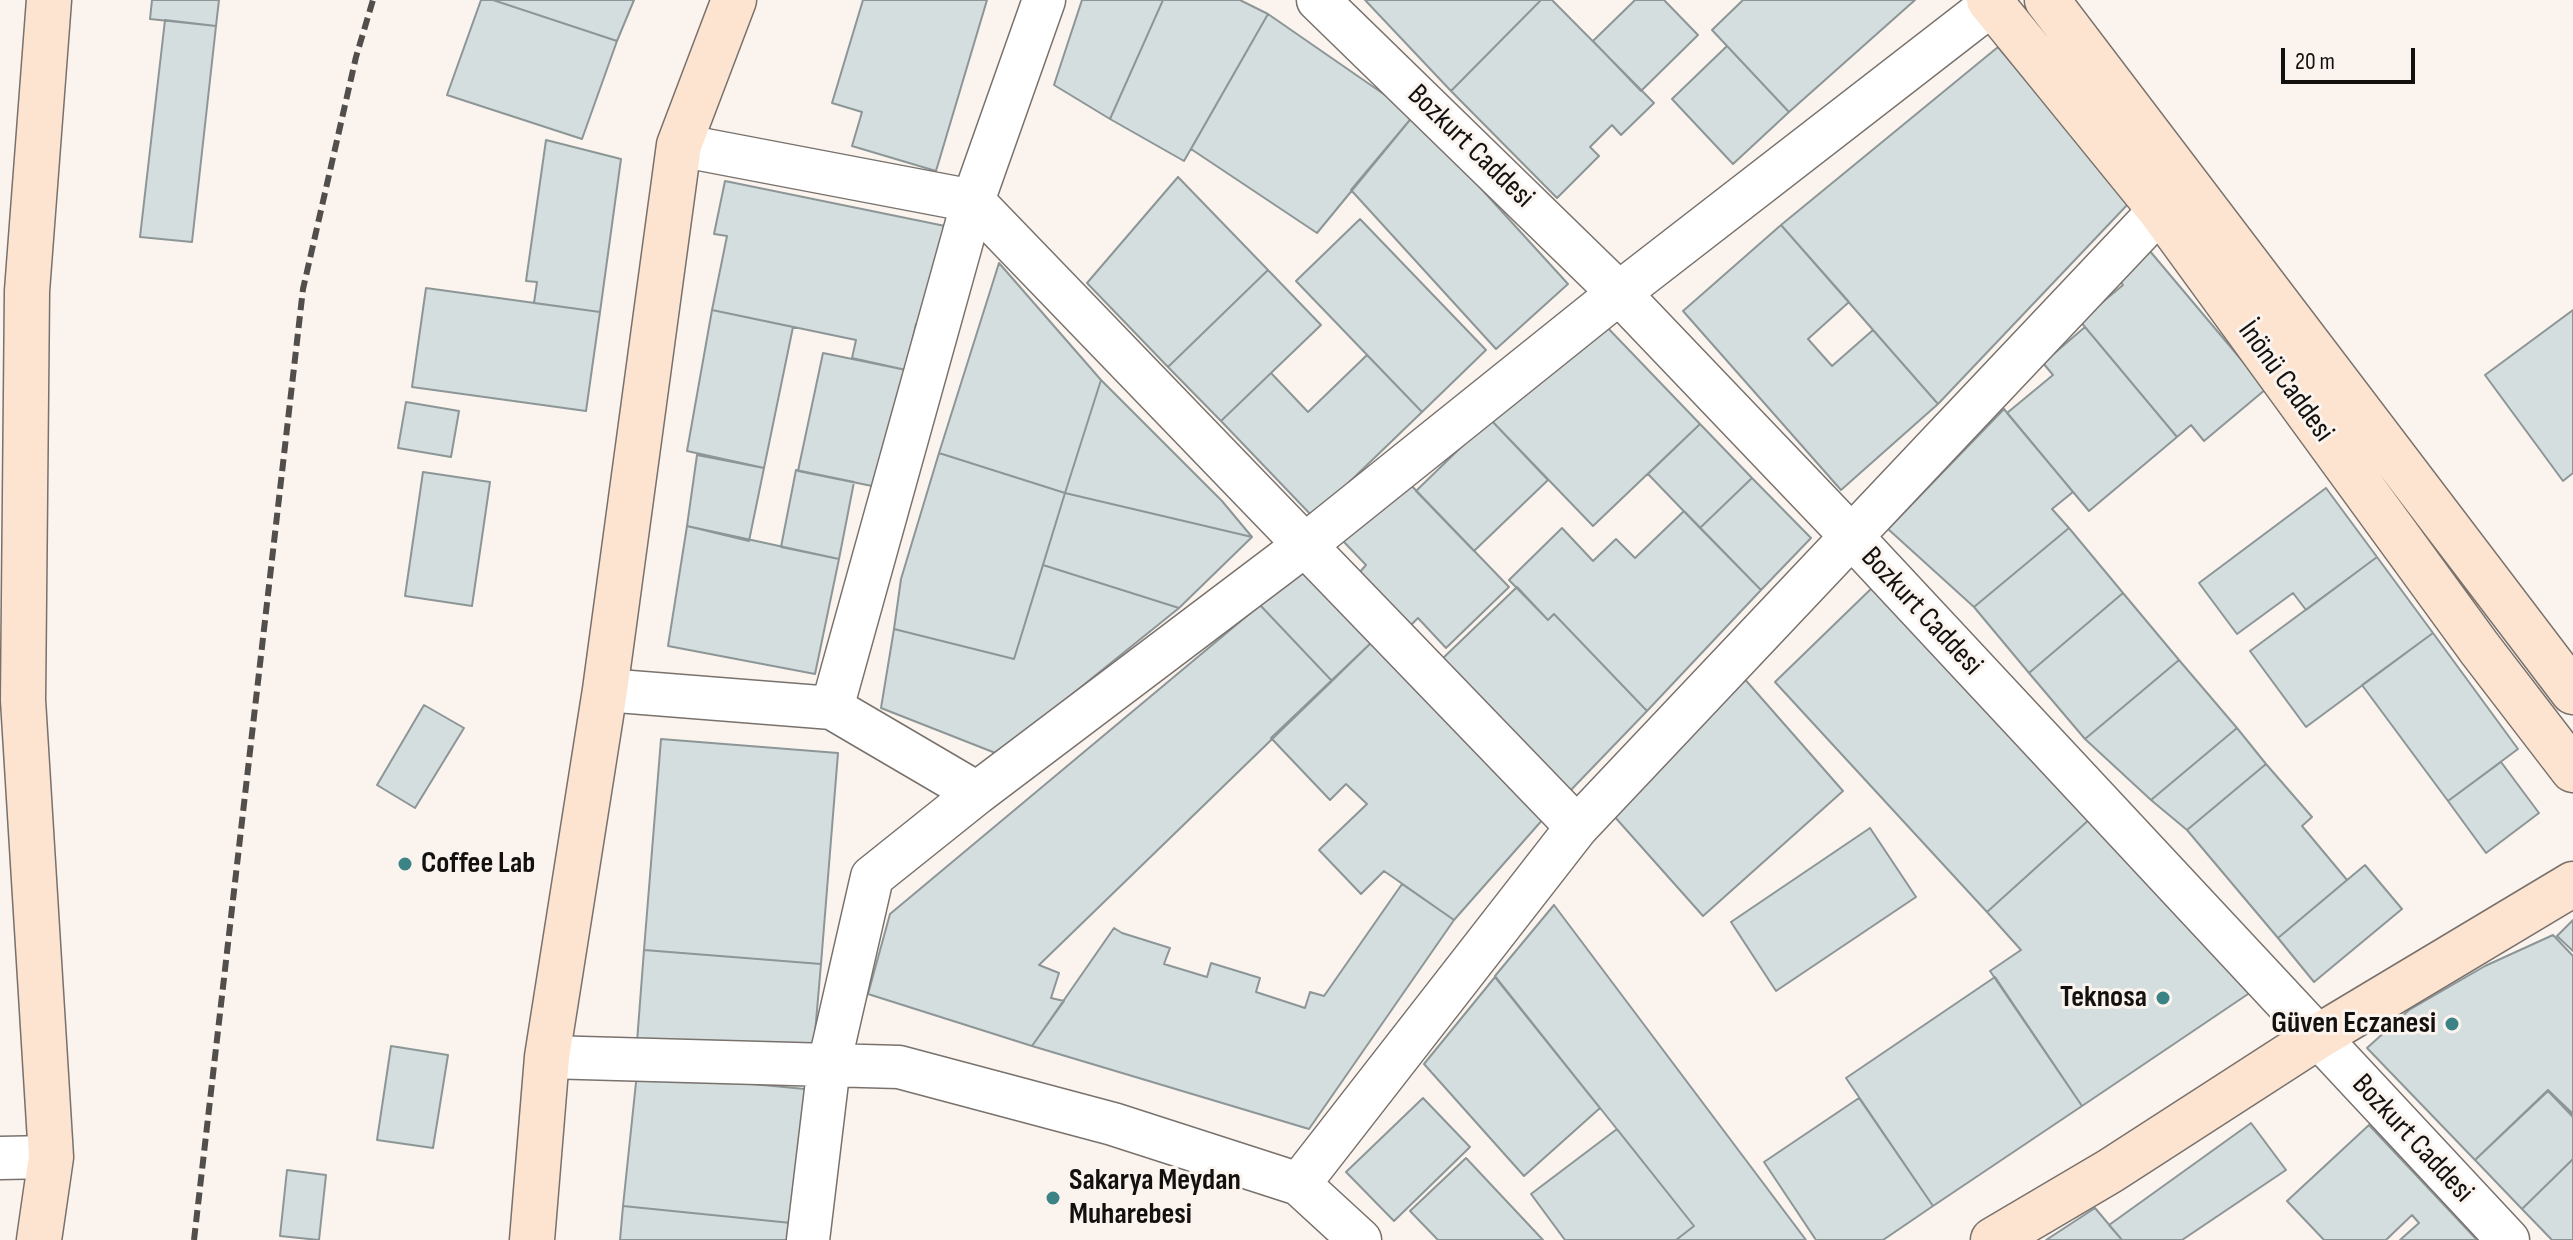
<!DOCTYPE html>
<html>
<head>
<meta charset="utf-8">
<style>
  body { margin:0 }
  #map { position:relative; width:2573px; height:1240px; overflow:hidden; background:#fbf3ee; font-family:"Sofia Sans Condensed",sans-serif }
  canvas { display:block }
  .scale { position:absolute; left:2281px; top:48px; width:134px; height:36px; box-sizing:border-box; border:4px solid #13110f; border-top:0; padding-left:10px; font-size:24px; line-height:28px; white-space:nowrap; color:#13110f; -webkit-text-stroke:6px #fbf3ee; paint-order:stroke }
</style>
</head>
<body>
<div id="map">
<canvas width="2573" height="1240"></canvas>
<div class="scale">20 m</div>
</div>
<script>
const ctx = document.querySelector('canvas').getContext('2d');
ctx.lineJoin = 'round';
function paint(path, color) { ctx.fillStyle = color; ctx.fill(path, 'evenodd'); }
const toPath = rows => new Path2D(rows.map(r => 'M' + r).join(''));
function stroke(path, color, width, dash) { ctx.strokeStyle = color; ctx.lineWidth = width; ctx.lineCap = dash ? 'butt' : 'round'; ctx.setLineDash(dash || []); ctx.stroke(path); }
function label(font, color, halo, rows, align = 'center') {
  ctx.font = font + ' "Sofia Sans Condensed",sans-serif'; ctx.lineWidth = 6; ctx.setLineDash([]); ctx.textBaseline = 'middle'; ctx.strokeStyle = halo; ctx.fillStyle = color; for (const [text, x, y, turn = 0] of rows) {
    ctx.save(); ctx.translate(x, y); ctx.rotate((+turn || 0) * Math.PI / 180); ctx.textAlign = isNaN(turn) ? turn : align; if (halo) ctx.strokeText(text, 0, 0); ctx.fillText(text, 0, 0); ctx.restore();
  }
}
const building = toPath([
  [152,0,219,0,216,26,150,19,152,0],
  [481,0,493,0,617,41,582,139,447,95,481,0],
  [493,0,634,0,617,41,493,0],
  [863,0,987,0,936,171,852,146,862,112,832,103,863,0],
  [1082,0,1163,0,1110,119,1054,85,1082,0],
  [1163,0,1240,0,1268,14,1184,161,1110,119,1163,0],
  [1365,0,1541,0,1451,91,1365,0],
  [1541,0,1552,0,1654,103,1621,135,1612,125,1590,147,1599,156,1557,198,1451,91,1541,0],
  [1635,0,1664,0,1698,35,1641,91,1593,41,1635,0],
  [1743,0,1915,0,1789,112,1712,30,1743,0],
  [1268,14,1414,115,1317,233,1191,149,1268,14],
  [165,20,216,26,192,242,140,237,165,20],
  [1727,46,1789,112,1733,164,1672,99,1727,46],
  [1998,47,2129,203,1938,404,1781,225,1998,47],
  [1414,115,1568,284,1496,349,1351,190,1414,115],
  [546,140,621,159,600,312,534,303,537,282,526,281,546,140],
  [1178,177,1268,270,1168,367,1087,283,1178,177],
  [725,181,950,227,929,327,916,324,906,370,852,358,856,340,712,310,727,236,714,234,725,181],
  [1360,219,1486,350,1422,412,1296,281,1360,219],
  [1781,225,1849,302,1808,339,1832,366,1873,330,1938,404,1841,490,1683,311,1781,225],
  [2149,250,2266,389,2204,441,2191,425,2177,437,2080,321,2123,285,2118,278,2149,250],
  [999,263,1101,380,1065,493,939,453,999,263],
  [1268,270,1321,325,1221,421,1168,367,1268,270],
  [426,288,600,312,586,411,412,387,426,288],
  [712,310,793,327,764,468,687,451,712,310],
  [2573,310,2573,473,2563,481,2485,375,2573,310],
  [1604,324,1700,424,1593,526,1490,419,1604,324],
  [2085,327,2177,437,2089,511,2007,413,2053,375,2043,363,2085,327],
  [823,353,906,370,882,488,798,471,823,353],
  [1367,355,1422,412,1313,517,1221,421,1271,373,1308,412,1367,355],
  [1101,380,1222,501,1252,537,1065,493,1101,380],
  [406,402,459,411,451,457,398,448,406,402],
  [2004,409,2073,492,2052,509,2069,528,1974,607,1888,529,2004,409],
  [1490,419,1548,480,1474,551,1416,491,1490,419],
  [1700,424,1752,478,1700,528,1648,474,1700,424],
  [939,453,1065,493,1014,659,894,629,901,579,939,453],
  [697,455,764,468,749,541,687,526,697,455],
  [796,470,854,482,839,559,781,547,796,470],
  [423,472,490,482,472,606,405,596,423,472],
  [1752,478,1811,538,1761,590,1700,528,1752,478],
  [1406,480,1509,587,1446,648,1418,618,1410,626,1359,573,1366,565,1343,541,1406,480],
  [2326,488,2377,557,2306,610,2293,593,2237,634,2199,583,2326,488],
  [1065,493,1252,537,1179,608,1043,565,1065,493],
  [1684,511,1761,590,1647,711,1554,614,1548,620,1509,580,1562,528,1593,561,1616,539,1635,558,1684,511],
  [687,526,839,559,815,674,668,646,687,526],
  [2069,528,2123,593,2029,673,1974,607,2069,528],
  [2377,557,2433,633,2306,727,2250,651,2377,557],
  [1043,565,1179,608,998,754,881,708,894,629,1014,659,1043,565],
  [1302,565,1374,640,1332,681,1260,605,1302,565],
  [1875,585,2091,818,1987,912,1775,682,1875,585],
  [1517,587,1548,620,1554,614,1647,711,1569,792,1441,660,1517,587],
  [2123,593,2179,660,2085,739,2029,673,2123,593],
  [1260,605,1332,681,1039,965,1059,973,1051,998,1064,1001,1032,1046,868,994,890,914,1260,605],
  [2433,633,2518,749,2448,801,2362,685,2433,633],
  [1374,640,1544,818,1454,920,1384,871,1361,894,1319,850,1367,804,1346,784,1330,800,1271,738,1374,640],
  [2179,660,2237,728,2151,800,2085,739,2179,660],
  [1742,676,1843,791,1703,916,1614,816,1742,676],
  [424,705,464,728,415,808,377,785,424,705],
  [2237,728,2266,764,2187,830,2151,800,2237,728],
  [661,739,838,753,821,964,644,950,661,739],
  [2501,762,2539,813,2486,853,2448,801,2501,762],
  [2266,764,2312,817,2302,826,2347,880,2278,938,2187,830,2266,764],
  [2091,818,2254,990,2082,1106,1990,971,2021,950,1987,912,2091,818],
  [1870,828,1916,897,1776,991,1731,922,1870,828],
  [2365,865,2402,909,2314,982,2278,938,2365,865],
  [1402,884,1454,920,1309,1129,1032,1046,1114,928,1122,933,1170,948,1164,964,1207,977,1211,963,1260,978,1256,992,1305,1008,1310,992,1324,996,1402,884],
  [1554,905,1806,1240,1676,1240,1694,1226,1495,976,1554,905],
  [2573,920,2573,951,2557,936,2573,920],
  [2553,935,2573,956,2573,1114,2548,1090,2475,1160,2367,1048,2409,1010,2485,966,2553,935],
  [644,950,821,964,813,1056,637,1042,644,950],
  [1495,977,1600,1108,1524,1176,1424,1064,1495,977],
  [1995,977,2082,1106,1933,1206,1846,1078,1995,977],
  [391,1046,448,1055,433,1148,377,1140,391,1046],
  [637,1073,805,1089,791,1223,623,1206,637,1073],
  [2548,1091,2573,1117,2573,1159,2522,1209,2475,1160,2548,1091],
  [1423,1098,1470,1147,1394,1221,1346,1172,1423,1098],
  [1859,1098,1933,1206,1883,1240,1816,1240,1764,1162,1859,1098],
  [2251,1123,2286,1170,2182,1240,2122,1240,2109,1225,2251,1123],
  [2369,1125,2477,1240,2400,1240,2419,1223,2412,1215,2386,1240,2324,1240,2287,1201,2369,1125],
  [1617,1129,1694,1226,1676,1240,1565,1240,1531,1194,1617,1129],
  [1466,1158,1543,1240,1438,1240,1410,1211,1466,1158],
  [2573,1159,2573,1240,2552,1240,2522,1209,2573,1159],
  [287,1170,326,1175,319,1240,280,1236,287,1170],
  [623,1206,791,1223,789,1240,620,1240,623,1206],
  [2095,1208,2122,1240,2046,1240,2095,1208]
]);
const street = toPath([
  [1318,0,1619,293,1853,538,2508,1240],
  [679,145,973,201,1577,827],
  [605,690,832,708,977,793],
  [832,708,973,201,1044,0],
  [547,1057,899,1067,1113,1124,1299,1184,1360,1240],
  [0,1158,51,1157],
  [1299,1184,1577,827,2160,210],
  [808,1240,829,1065,872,877,977,793,1305,545,1619,293,1992,4]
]);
const secondary = toPath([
  [1989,0,2160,210,2480,649,2573,770],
  [2047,0,2573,692],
  [39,1240,51,1157,23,700,27,291,49,0],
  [532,1240,547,1057,605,690,679,145,734,0],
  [1993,1240,2110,1171,2316,1038,2573,884]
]);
const rail = toPath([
  [194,1240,303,289,356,57,373,0]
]);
const markers = [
  [405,864,8,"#3b8385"],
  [2163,998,8,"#3b8385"],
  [2452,1024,8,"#3b8385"],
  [1053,1198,8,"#3b8385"]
];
const streetNames = [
  ["Bozkurt Caddesi",1470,147,44],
  ["İnönü Caddesi",2285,382,54],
  ["Bozkurt Caddesi",1921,612,47],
  ["Bozkurt Caddesi",2412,1139,47]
];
const poiNames = [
  ["Coffee Lab",421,864],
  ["Teknosa",2147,998,"right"],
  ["Güven Eczanesi",2436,1024,"right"],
  ["Sakarya Meydan",1069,1181],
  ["Muharebesi",1069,1215]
];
paint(building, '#d4dede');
stroke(building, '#8d9697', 2);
stroke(street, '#78716c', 45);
stroke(secondary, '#78716c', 47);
stroke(street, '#fff', 42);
stroke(secondary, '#fde4d1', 44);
stroke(rail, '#514e4b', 6, [12, 6]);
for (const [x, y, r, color] of markers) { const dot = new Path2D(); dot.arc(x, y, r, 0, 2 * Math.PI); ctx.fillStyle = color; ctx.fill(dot); stroke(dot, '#fbf3ee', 3); }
label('30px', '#13110f', '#fbf3ee', streetNames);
label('bold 30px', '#13110f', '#fbf3ee', poiNames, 'left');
</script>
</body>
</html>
